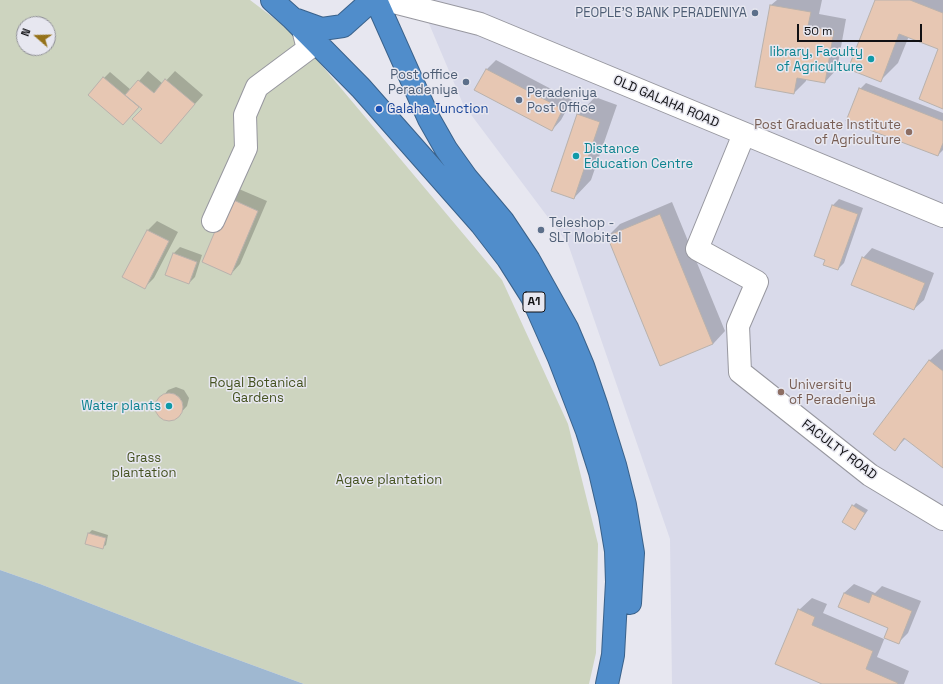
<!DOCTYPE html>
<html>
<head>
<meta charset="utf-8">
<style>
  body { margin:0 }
  #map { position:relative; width:943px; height:684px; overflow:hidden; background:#e7e7f0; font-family:"Space Grotesk",sans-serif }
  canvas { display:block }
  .north { position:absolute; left:16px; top:16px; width:40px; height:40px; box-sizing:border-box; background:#e7e7f0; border:1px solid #919198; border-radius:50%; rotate:290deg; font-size:11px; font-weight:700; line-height:16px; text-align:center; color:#111114 }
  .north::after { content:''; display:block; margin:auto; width:14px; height:18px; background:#95721a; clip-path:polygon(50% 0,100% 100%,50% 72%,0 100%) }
  .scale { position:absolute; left:797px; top:24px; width:125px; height:18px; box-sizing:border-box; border:2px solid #111114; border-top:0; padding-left:5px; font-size:12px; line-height:14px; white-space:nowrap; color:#111114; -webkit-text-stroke:3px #e7e7f0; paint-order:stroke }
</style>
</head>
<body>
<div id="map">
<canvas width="943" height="684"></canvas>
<div class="north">N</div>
<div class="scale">50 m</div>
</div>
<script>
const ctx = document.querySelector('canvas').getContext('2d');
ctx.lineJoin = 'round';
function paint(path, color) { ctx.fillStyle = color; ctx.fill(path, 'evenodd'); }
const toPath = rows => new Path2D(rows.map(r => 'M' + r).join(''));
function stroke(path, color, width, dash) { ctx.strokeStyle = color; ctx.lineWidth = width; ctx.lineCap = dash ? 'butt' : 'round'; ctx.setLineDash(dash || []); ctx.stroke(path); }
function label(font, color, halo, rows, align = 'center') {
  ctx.font = font + ' "Space Grotesk",sans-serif'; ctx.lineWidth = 3; ctx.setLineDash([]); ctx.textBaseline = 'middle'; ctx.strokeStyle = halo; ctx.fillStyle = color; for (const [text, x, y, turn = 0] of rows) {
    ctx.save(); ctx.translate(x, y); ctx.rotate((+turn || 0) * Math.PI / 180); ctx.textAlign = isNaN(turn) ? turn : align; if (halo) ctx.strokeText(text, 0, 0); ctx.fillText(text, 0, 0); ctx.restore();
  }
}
const built = toPath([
  [419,0,943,0,943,684,672,684,670,539,568,244,463,104]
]);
const green = toPath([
  [0,0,250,0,279,22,308,49,502,280,568,424,598,544,596,653,589,684,304,684,195,644,40,584,0,570],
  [24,24,48,24,48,48,24,48]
]);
const water = toPath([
  [0,570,40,584,195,644,304,684,0,684]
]);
const shadow = toPath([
  [777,0,822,0,819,14,846,19,837,69,825,82,806,78,806,81,794,93,771,5],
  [876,0,943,0,943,108,939,48,909,36,898,63,881,80],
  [496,60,572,100,561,120,552,130,486,70],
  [148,71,163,84,175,71,203,95,161,142,143,108,140,106,123,124,104,78,110,72,131,90],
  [866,83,943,113,943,150,938,155,860,89],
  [595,97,617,105,591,180,574,198,578,115],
  [239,189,267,201,240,264,231,274,203,262],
  [839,199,863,208,844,263,838,269,826,260,815,256,833,205],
  [672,202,725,331,713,344,608,236,620,224],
  [157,221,178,232,154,278,145,287,148,230],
  [180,247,202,255,195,277,189,283,166,275,174,253],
  [872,248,934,273,924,300,914,309,863,258],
  [942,349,943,350,943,467,906,438,895,449,929,361],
  [176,387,184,390,189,398,187,406,175,419,167,420,159,416,157,413,157,404,168,390],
  [856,503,868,510,855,529,853,506],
  [92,530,108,535,106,545,103,547,86,543,89,533],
  [854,584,875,593,882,586,921,601,908,633,898,643,885,637,877,657,909,671,904,684,825,684,799,610,812,598,827,604,823,613,884,639,889,627,844,593]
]);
const building = toPath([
  [875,0,910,0,943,13,943,109,919,99,938,49,899,34,881,82,848,69,875,0],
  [770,5,811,12,808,26,834,31,825,83,797,78,794,94,755,87,770,5],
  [486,69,563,109,552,131,474,90,486,69],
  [103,77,139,107,123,125,88,95,103,77],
  [165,79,195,104,161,144,132,119,142,109,125,95,138,80,154,93,165,79],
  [859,88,943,121,943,143,938,156,846,121,859,88],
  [577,114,600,122,574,199,551,191,577,114],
  [229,198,258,211,231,275,202,262,229,198],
  [832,205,858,214,838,270,823,265,825,260,814,256,832,205],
  [660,214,713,344,660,366,607,236,660,214],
  [147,230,169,241,145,289,122,277,147,230],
  [173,253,197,262,189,284,165,275,173,253],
  [862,257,925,283,914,310,851,285,862,257],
  [929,360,943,371,943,468,904,438,895,451,873,434,929,360],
  '155 407a14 14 0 1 1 28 0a14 14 0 1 1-28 0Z',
  [852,505,865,513,855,530,842,522,852,505],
  [88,533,106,538,103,549,85,544,88,533],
  [844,593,869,603,872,594,912,611,899,644,884,638,888,628,838,607,844,593],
  [798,609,815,617,812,625,873,651,866,669,898,683,897,684,822,684,775,664,798,609]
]);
const minor = toPath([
  [386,0,480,24,943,216],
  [744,134,697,249,757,282,738,326,740,372,870,475,943,519],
  [213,221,246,148,245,115,257,87,308,49,303,29]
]);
const highway = toPath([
  [272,0,292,18,361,88,481,224,508,259,532,297,559,358,587,431,600,472,610,515,616,551,617,582,613,655,607,684],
  [376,0,429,119,446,149,466,177,503,221,529,260,567,328,583,366,597,407,615,465,625,505,633,553,630,603],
  [297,20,322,29,343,26,372,0]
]);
const markers = [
  [755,13,4,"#5c6f8a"],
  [871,59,4,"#0f9aa8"],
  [466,82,4,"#5c6f8a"],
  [519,100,4,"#5c6f8a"],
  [379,109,4,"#1a4fb4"],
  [909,132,4,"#8d6e63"],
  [576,156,4,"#0f9aa8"],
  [541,230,4,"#5c6f8a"],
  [781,392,4,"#8d6e63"],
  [169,406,4,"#0f9aa8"]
];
const shields = [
  [534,302,22]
];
const shieldNames = [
  ["A1",534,302]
];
const serviceNames = [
  ["PEOPLE'S BANK PERADENIYA",747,13],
  ["Post office",458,75],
  ["Peradeniya",458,90],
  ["Peradeniya",527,93,"left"],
  ["Post Office",527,108,"left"],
  ["Teleshop -",549,223,"left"],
  ["SLT Mobitel",549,238,"left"]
];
const cultureNames = [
  ["library, Faculty",863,52],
  ["of Agriculture",863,67],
  ["Distance",584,149,"left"],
  ["Education Centre",584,164,"left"],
  ["Water plants",161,406]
];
const streetNames = [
  ["OLD GALAHA ROAD",666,102,23],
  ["FACULTY ROAD",839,450,37]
];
const transitNames = [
  ["Galaha Junction",387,109]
];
const educationNames = [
  ["Post Graduate Institute",901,125],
  ["of Agriculture",901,140],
  ["University",789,385,"left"],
  ["of Peradeniya",789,400,"left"]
];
const parkNames = [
  ["Royal Botanical",258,383],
  ["Gardens",258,398],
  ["Grass",144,458],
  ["plantation",144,473],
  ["Agave plantation",389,480]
];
paint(built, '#d9daea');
paint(green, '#cdd4bf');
paint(water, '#9fb8d1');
paint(shadow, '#0003');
paint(building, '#e7c7b3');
stroke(building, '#b9b2ad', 1);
stroke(minor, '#97979f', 24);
stroke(highway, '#3a628b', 24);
stroke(minor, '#fff', 22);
stroke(highway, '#508dcb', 22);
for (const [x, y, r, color] of markers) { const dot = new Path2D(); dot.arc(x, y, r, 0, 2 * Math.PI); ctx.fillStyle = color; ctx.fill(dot); stroke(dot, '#e7e7f0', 1.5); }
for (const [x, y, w] of shields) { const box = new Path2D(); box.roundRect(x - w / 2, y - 10, w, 20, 3); ctx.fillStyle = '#e7e7f0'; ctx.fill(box); stroke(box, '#111114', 1); }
label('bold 12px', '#111114', null, shieldNames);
label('13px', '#4e5e75', '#e7e7f0', serviceNames, 'right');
label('13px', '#0d838f', '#e7e7f0', cultureNames, 'right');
label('13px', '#111114', '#e7e7f0', streetNames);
label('13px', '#164399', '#e7e7f0', transitNames, 'left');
label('13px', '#785e54', '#e7e7f0', educationNames, 'right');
label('13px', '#455220', '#e7e7f0', parkNames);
</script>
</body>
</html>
